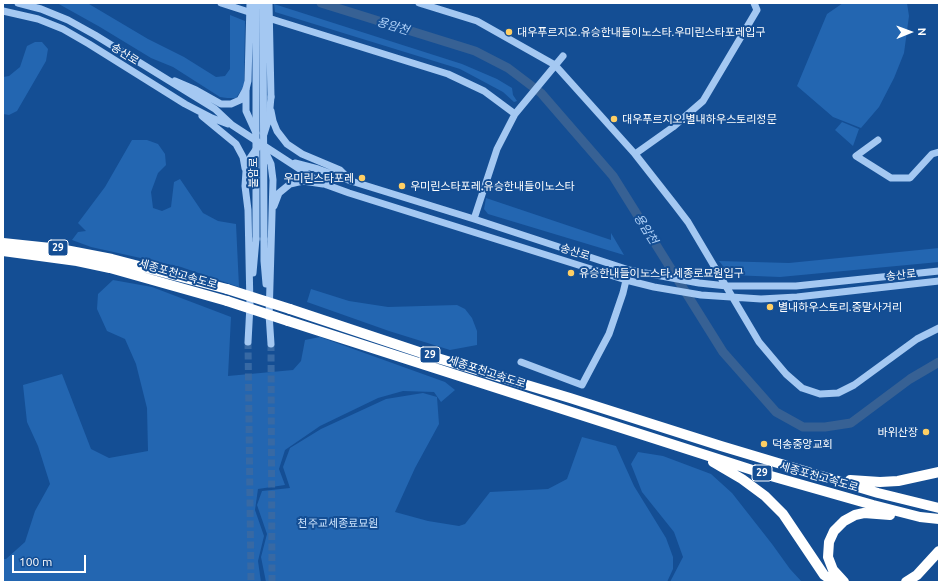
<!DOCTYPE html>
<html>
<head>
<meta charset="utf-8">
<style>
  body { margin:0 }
  #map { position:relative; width:942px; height:585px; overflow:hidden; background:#144e94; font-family:Ubuntu,sans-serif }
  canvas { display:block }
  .frame { position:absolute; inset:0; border:4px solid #fff; pointer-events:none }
  .north { position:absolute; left:890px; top:12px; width:40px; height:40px; -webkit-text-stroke:3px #144e94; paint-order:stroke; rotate:89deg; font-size:11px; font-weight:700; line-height:16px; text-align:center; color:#fff }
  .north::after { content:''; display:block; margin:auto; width:14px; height:18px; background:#fff; clip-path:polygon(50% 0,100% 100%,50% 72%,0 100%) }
  .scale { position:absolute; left:12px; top:555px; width:74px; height:18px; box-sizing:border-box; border:2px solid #fff; border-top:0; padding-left:5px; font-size:12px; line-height:14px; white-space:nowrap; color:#fff; -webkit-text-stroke:3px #144e94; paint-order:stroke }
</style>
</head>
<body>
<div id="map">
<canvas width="942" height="585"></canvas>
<div class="frame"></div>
<div class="north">N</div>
<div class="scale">100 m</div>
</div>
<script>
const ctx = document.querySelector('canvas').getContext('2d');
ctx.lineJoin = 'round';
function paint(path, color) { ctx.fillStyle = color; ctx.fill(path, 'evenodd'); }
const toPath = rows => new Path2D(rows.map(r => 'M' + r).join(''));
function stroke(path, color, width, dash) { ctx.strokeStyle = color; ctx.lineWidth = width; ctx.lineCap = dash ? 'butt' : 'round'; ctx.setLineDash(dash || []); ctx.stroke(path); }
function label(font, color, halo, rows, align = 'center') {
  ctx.font = font + ' Ubuntu,"Noto Sans KR",sans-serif'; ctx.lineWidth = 4; ctx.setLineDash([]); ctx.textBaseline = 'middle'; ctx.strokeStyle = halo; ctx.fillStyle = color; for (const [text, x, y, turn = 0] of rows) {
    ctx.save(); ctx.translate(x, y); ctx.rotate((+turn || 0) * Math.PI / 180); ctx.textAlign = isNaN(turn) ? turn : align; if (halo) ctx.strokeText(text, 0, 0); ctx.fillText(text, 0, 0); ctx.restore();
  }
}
const green = toPath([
  [57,3,89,4,148,39,184,57,216,77,225,76,230,69,230,15,245,21,244,86,236,98,227,98,220,97,173,67,151,58,100,27],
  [843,3,907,3,909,16,904,53,894,78,879,107,861,128,833,117,797,86,827,14],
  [274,4,462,64,497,79,512,88,513,95,517,101,514,102,503,92,460,69,275,12],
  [35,42,42,42,48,49,46,61,17,111,9,115,3,114,3,77,9,76,20,67,27,46],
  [842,122,859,129,853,146,835,130],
  [132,140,147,140,158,144,165,154,166,165,158,173,151,192,153,208,162,211,171,207,174,182,180,179,203,213,218,221,236,224,239,287,181,267,91,247,72,240,78,232,86,231,78,223,105,187],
  [486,198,611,240,611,233,624,255,488,214,484,209],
  [939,248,939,262,780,277,730,275,719,261,789,263],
  [113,280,152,287,231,317,228,376,293,370,301,361,305,340,320,337,445,382,455,390,441,402,434,392,403,391,378,398,320,426,285,450,279,469,285,485,258,489,255,510,264,536,258,561,261,582,3,582,3,559,6,559,25,542,35,511,50,484,38,446,27,422,23,385,62,374,91,449,109,458,148,451,147,408,136,364,125,339,107,331,97,309,98,294],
  [311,289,349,301,388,307,457,305,465,309,472,318,477,331,477,345,450,350,389,331,307,302],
  [423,393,437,397,439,424,415,468,395,512,428,521,459,526,465,524,490,492,548,489,567,479,582,437,616,446,634,486,666,538,673,557,673,569,667,582,266,582,261,557,267,534,257,505,262,491,290,488,283,467,290,448,321,429,386,399],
  [638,452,663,456,711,474,732,493,772,544,790,569,802,582,670,582,683,557,674,532,642,492,631,464]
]);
const river = toPath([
  [321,3,475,51,508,68,541,93,613,176,723,352,776,412,803,427,825,427,851,423,910,379,939,362]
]);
const minorTunnel = toPath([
  [248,342,251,582],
  [271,344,272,582]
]);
const minor = toPath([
  [18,3,41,9,68,20,95,35,215,109,232,125,315,179,327,185,349,193,626,280,654,287,701,295,761,299,797,297,939,281],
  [221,3,255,14],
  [419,3,477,21,555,65,635,154,675,205,688,222,759,342,786,374,802,388,820,394,838,393,854,385,917,339,939,328],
  [3,11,38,19,63,29,89,44,185,104,212,118,228,124],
  [265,17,448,74,484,91,515,114,497,149,474,219],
  [175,81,196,90,221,104,231,104,240,100,245,91],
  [246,89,246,111,256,133],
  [271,111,273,121,277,131,287,144,302,154,340,170,348,178],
  [515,114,563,56],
  [202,116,236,144,243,157,245,168],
  [264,134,269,118,271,97],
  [878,140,856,156,891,178,910,178,932,154,939,152],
  [263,147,271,164,273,180,269,318],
  [635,154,673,127,703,101,757,10,754,3],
  [295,163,318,169,351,181,474,219,629,270,699,283,727,286,796,286,939,271],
  [274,206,279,193,290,184,303,181,323,184],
  [264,239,264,261,266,284],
  [253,273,256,239],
  [250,307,248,210,245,186,246,171,248,161,259,145],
  [269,314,271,344],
  [248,342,250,305],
  [521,362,582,385,609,334,623,293,627,276]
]);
const highway = toPath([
  [3,243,60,249,112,259,227,289],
  [3,251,77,261,110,268,227,301],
  [290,309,434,357,570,398,721,446,878,493,939,508],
  [288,321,771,476,873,505,920,517,939,519],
  [713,462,742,479,765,496,783,514,824,575,834,582],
  [850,480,880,482,898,481,939,472],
  [844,582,833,570,828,557,829,542,834,531,844,521,855,515,864,513,890,515],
  [906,582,917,575,939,551]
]);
const minorBridge = toPath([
  [256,3,256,239],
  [263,3,264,239],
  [269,3,271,97],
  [246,89,248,81,250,3]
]);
const highwayBridge = toPath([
  [227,289,290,309],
  [227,301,288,321]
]);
const markers = [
  [509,32,4,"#ffcf64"],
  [614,119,4,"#ffcf64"],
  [362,178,4,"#ffcf64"],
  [402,186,4,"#ffcf64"],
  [571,273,4,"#ffcf64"],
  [770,307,4,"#ffcf64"],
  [926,432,4,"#ffcf64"],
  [764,444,4,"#ffcf64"]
];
const shields = [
  [58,248,20],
  [430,355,20],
  [762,473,20]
];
const shieldNames = [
  ["29",58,248],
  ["29",430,355],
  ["29",762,473]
];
const poiNames = [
  ["대우푸르지오.유승한내들이노스타.우미린스타포레입구",517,32],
  ["대우푸르지오.별내하우스토리정문",622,119],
  ["우미린스타포레",354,178,"right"],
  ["우미린스타포레.유승한내들이노스타",410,186],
  ["유승한내들이노스타.세종로묘원입구",579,273],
  ["별내하우스토리.중말사거리",778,307],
  ["바위산장",918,432,"right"],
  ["덕송중앙교회",772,444]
];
const streetNames = [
  ["송산로",125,54,32],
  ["불암로",253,173,-90],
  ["송산로",575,252,17],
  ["세종포천고속도로",178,274,16],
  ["송산로",901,275,-6],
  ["세종포천고속도로",487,372,18],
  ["세종포천고속도로",819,477,16]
];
const parkNames = [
  ["천주교세종료묘원",338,523]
];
const waterNames = [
  ["용암천",393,26,17],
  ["용암천",646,229,58]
];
paint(green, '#2366b1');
stroke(river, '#376194', 9);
stroke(minorTunnel, '#3769a4', 7, [7, 3.5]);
stroke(minor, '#a4c8f2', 7);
stroke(highway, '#fff', 10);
stroke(minorBridge, '#a4c8f2', 7);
stroke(highwayBridge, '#fff', 10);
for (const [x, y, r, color] of markers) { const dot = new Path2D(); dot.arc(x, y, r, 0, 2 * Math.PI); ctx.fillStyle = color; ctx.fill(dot); stroke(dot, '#144e94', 1.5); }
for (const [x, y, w] of shields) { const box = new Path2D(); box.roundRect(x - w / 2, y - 8, w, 16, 3); ctx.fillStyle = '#144e94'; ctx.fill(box); stroke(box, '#fff', 1); }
label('bold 10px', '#fff', null, shieldNames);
label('11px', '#fff', '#144e94', poiNames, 'left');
label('11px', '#fff', '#144e94', streetNames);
label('11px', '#cbe2fc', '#144e94', parkNames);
label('italic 12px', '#b0d2f9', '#144e94', waterNames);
</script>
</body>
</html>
